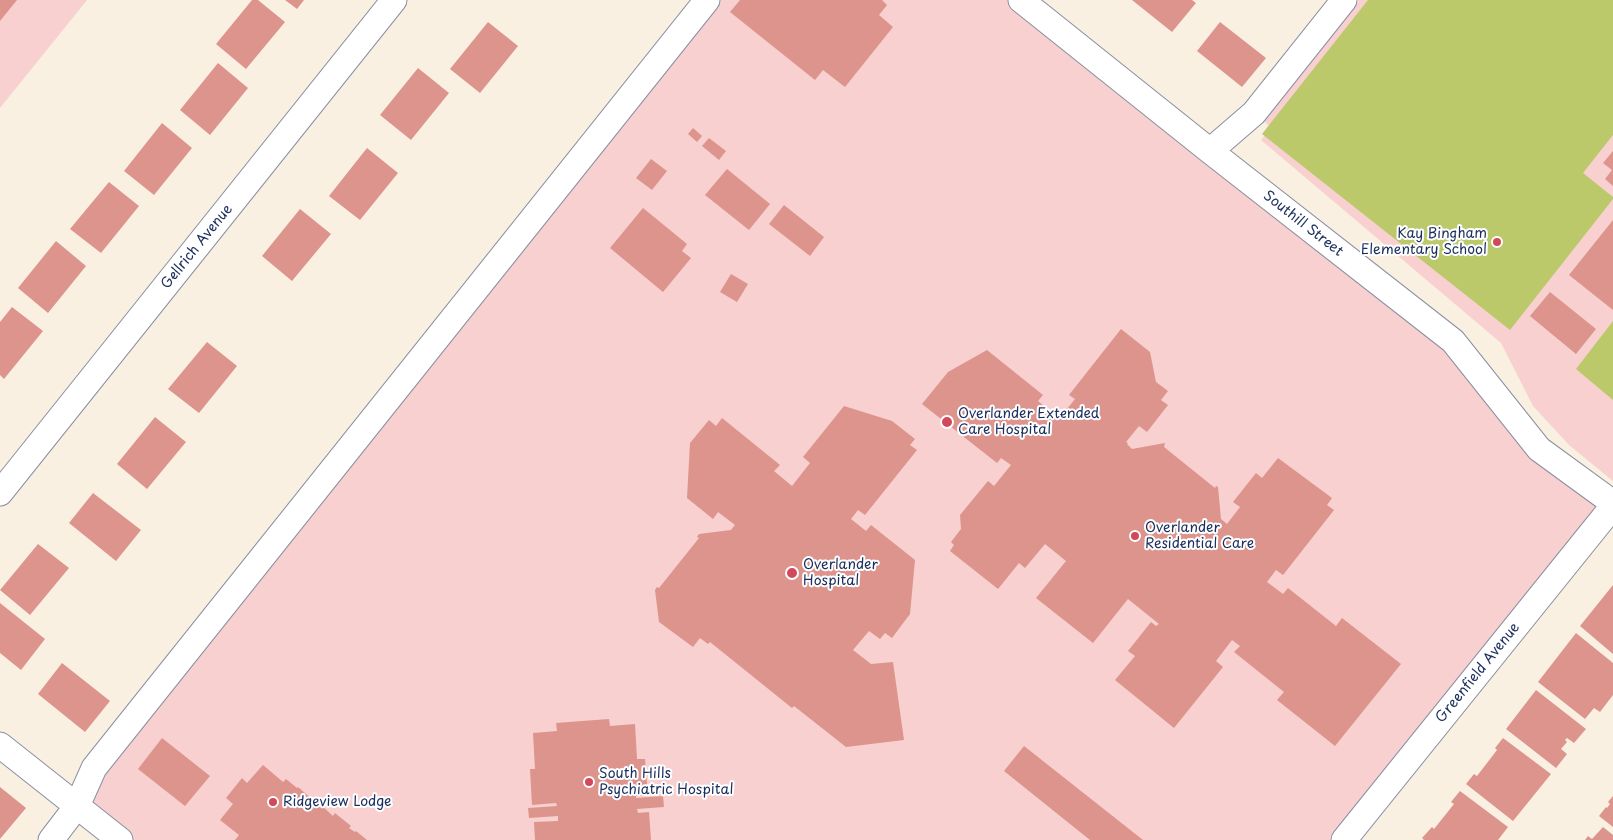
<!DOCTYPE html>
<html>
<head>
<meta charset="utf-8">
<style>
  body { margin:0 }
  canvas { display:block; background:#f9f0e2 }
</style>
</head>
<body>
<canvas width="1613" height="840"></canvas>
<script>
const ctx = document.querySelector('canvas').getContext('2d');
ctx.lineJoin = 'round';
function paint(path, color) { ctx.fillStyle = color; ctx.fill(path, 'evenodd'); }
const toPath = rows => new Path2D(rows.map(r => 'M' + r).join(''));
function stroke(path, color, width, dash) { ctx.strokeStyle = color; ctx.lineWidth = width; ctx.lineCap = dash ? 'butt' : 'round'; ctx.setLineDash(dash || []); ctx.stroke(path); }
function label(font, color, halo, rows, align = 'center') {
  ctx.font = font + ' "Playpen Sans",sans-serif'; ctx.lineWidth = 4; ctx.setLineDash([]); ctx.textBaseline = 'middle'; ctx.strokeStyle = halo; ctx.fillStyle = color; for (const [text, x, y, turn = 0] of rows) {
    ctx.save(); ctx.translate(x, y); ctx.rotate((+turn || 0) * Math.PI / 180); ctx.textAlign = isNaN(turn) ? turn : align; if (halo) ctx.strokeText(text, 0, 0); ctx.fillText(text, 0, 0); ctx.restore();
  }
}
const built = toPath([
  [0,0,87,0,0,108],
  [719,0,1021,0,1453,341,1539,449,1613,503,1346,840,120,840,77,806],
  [1359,0,1613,0,1613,481,1569,445,1533,406,1501,343,1261,140,1271,128,1262,119]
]);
const green = toPath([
  [1368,0,1613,0,1613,135,1583,173,1613,197,1613,199,1510,330,1262,134],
  [1613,321,1613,400,1576,369]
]);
const building = toPath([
  [0,0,17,0,0,21],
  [252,0,258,0,285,22,246,69,216,44],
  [285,0,304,0,297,9],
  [740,0,882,0,887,5,879,15,893,27,845,87,823,70,815,80,730,12],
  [1132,0,1192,0,1196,3,1172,32],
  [488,22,518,46,480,93,450,69],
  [1220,22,1266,58,1242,87,1197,51],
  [218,63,248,88,210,135,180,110],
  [418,68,449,93,411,140,380,115],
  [162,123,192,148,154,195,124,171],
  [693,128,702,136,697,142,688,134],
  [709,138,726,151,719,160,702,146],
  [367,148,398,173,360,220,329,196],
  [1613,151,1613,186,1605,179,1612,170,1603,163],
  [651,159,667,171,652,190,636,178],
  [727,169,770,204,749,230,705,195],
  [109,182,139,206,101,253,70,229],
  [784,205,824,237,810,256,769,224],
  [643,208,687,244,682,251,691,258,663,292,610,248],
  [300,209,331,234,292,281,262,256],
  [1613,220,1613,310,1569,275],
  [56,241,86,266,48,313,18,288],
  [731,274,748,284,737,302,720,292],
  [1550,292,1596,329,1576,354,1530,316],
  [12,307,43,331,4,379,0,375,0,322],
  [1121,329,1150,352,1156,382,1168,391,1161,400,1168,405,1147,432,1139,426,1126,442,1128,443,1127,444,1132,449,1165,443,1164,447,1215,488,1216,486,1218,487,1221,519,1227,524,1240,507,1233,502,1256,473,1262,478,1278,458,1332,498,1327,505,1334,510,1283,575,1276,570,1267,582,1283,594,1288,588,1336,626,1342,618,1401,664,1335,746,1277,700,1284,692,1234,652,1240,646,1232,640,1216,661,1223,667,1174,728,1115,680,1135,656,1128,651,1151,622,1156,626,1159,624,1128,599,1093,643,1036,598,1066,561,1045,544,1025,568,1019,563,998,589,950,551,954,545,951,542,961,529,960,515,988,481,994,486,1011,465,1001,458,997,463,922,404,948,372,987,350,1043,395,1038,401,1059,419,1075,399,1069,395],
  [207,342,237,366,199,413,168,389],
  [844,406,892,421,915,439,910,445,917,450,865,515,858,510,851,519,866,531,871,525,915,560,910,614,892,638,885,633,880,639,869,631,853,650,871,664,893,662,904,740,846,747,794,706,792,708,710,642,708,644,700,638,693,647,659,622,655,590,657,587,659,588,699,538,697,537,699,534,731,530,735,525,718,512,713,519,687,498,690,443,709,420,716,426,722,418,780,465,774,471,792,486,810,463,803,457],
  [155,417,186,442,147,489,117,464],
  [93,493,141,530,116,561,69,523],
  [38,544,69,568,30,615,0,590],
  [1613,585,1613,654,1580,626],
  [0,603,45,639,21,670,0,653],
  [1576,633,1613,663,1613,695,1600,712,1594,708,1585,719,1538,682],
  [62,663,110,701,85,732,38,694],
  [1536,690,1586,729,1574,743,1567,738,1565,740,1567,742,1561,749,1567,754,1556,768,1506,729],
  [609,719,610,726,635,724,637,759,645,759,648,795,636,796,636,798,663,796,664,807,637,809,638,813,649,812,651,840,535,840,534,822,558,821,558,816,529,818,528,808,557,806,556,803,532,805,530,769,535,769,533,733,557,731,556,723],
  [162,738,210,776,185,806,138,769],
  [1503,738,1551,774,1513,821,1466,784,1474,774,1477,776,1497,750,1495,748],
  [1024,746,1143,840,1090,840,1004,771],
  [263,765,283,782,286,779,297,788,298,787,320,806,321,805,333,816,335,813,351,826,349,828,355,832,356,831,367,840,235,840,239,835,220,820,233,804,226,798,242,778,247,783],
  [0,787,26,808,0,839],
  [1460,791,1508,827,1498,840,1424,840,1422,838,1432,827,1434,829,1454,804,1451,802],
  [1613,796,1613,827,1599,816,1606,807,1607,808,1610,804,1608,802],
  [1603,827,1613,835,1613,840,1585,840,1588,836,1592,839]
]);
const minor = toPath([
  [1021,0,1210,151,1453,341,1539,449,1613,503],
  [1210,151,1254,113,1344,0],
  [0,493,394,0],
  [0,745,120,840],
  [51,840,77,806,94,768,707,0],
  [1344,840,1613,506]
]);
const markers = [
  [1497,242,5,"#d1495b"],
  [947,422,6,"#d1495b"],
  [1135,536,5,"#d1495b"],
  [792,573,6,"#d1495b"],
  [589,782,5,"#d1495b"],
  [273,802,5,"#d1495b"]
];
const streetNames = [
  ["Southill Street",1303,224,38],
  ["Gellrich Avenue",197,247,-51],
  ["Greenfield Avenue",1478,673,-51]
];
const poiNames = [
  ["Kay Bingham",1487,234,"right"],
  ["Elementary School",1487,250,"right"],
  ["Overlander Extended",958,414],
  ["Care Hospital",958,430],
  ["Overlander",1145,528],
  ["Residential Care",1145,544],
  ["Overlander",803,565],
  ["Hospital",803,581],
  ["South Hills",599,774],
  ["Psychiatric Hospital",599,790],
  ["Ridgeview Lodge",283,802]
];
paint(built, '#f7d0cf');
paint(green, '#bcc96b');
paint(building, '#dd948c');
stroke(minor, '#8a90a0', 27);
stroke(minor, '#fff', 25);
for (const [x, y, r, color] of markers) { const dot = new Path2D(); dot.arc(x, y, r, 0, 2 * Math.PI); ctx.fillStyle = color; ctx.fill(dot); stroke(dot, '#fff', 2); }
label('14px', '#1b2f5e', '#fff', streetNames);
label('14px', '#1b2f5e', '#fff', poiNames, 'left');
</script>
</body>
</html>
